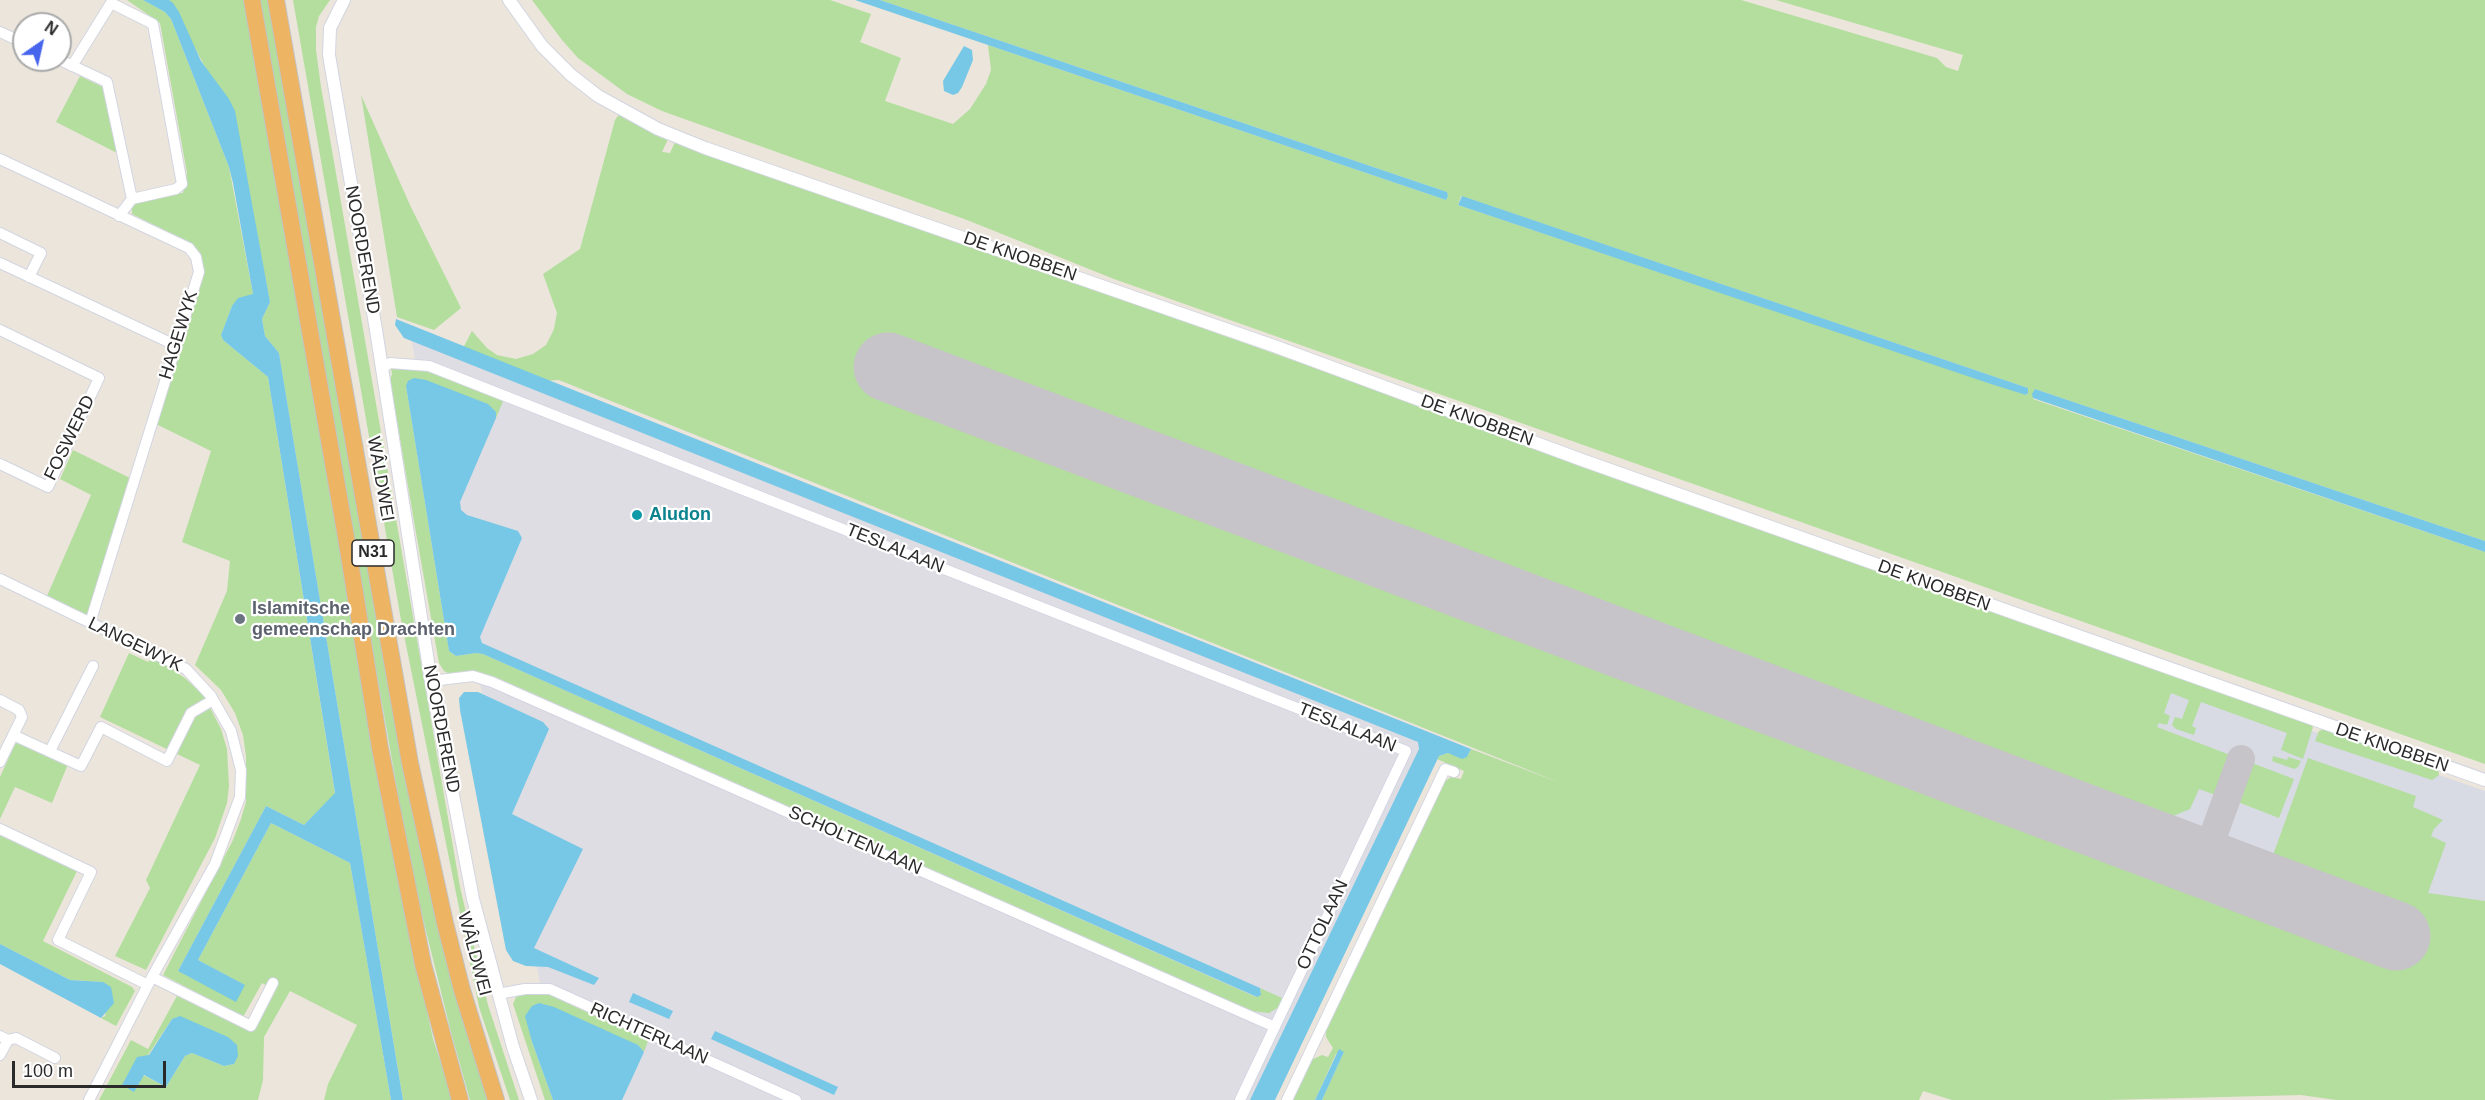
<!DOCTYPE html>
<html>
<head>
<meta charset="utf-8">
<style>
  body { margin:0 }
  #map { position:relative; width:2485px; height:1100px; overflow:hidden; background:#ebe5dc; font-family:Helvetica,sans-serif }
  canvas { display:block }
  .north { position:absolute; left:12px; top:12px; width:60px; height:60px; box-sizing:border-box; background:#fff; border:2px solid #aaa; border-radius:50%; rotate:34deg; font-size:16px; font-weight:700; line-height:24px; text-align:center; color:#2a2a2a }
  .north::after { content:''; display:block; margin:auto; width:21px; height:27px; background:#4766ed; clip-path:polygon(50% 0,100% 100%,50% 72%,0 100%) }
  .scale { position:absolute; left:12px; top:1061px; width:154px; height:27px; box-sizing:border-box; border:3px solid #2a2a2a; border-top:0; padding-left:8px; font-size:18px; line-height:21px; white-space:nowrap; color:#2a2a2a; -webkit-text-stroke:4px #fff; paint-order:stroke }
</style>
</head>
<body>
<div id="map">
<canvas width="2485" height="1100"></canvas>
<div class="north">N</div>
<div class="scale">100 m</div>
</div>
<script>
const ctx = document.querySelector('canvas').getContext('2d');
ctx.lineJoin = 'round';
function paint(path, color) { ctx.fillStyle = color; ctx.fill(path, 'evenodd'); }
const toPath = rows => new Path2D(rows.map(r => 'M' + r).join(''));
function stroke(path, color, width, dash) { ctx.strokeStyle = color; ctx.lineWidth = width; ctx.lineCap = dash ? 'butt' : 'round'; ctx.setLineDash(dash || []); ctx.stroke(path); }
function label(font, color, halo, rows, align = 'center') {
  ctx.font = font + ' Helvetica,sans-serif'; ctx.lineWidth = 4.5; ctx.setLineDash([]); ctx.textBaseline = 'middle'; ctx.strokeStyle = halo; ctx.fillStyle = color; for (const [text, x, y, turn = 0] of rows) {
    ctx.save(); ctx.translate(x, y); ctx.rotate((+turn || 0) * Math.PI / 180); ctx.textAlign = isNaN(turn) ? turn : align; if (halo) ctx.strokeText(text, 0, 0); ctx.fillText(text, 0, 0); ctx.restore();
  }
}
const industrial = toPath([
  [410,333,1435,743,1264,1100,577,1100,551,1038]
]);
const airport = toPath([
  [635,147,2485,791,2485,901,2428,894,2378,1027,1616,805,559,380]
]);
const green = toPath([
  [127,0,143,0,165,12,171,19,229,167,253,294,232,306,221,335,223,340,268,377,335,794,304,825,266,806,178,971,244,985,198,960,271,823,350,863,391,1100,324,1100,328,1084,357,1025,290,991,264,1037,263,1080,258,1100,99,1100,131,1040,148,1049,178,994,252,1031,274,990,262,983,243,1017,163,975,233,840,241,819,246,802,246,756,243,735,235,713,221,690,195,665,227,591,230,561,182,542,211,451,154,423,201,269,184,240,132,214,132,204,148,196,183,193,187,173,160,23],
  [172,1019,234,1064,224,1066,192,1053,185,1056,166,1087,143,1075,148,1055],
  [169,0,245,0,397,874,433,1039,453,1100,403,1100,279,353,265,336,262,319,270,302,259,246,210,76],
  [259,0,270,0,336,372,488,1100,470,1100,451,1032,412,874],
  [293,0,330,0,319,16,316,27,316,50,321,87,460,887,488,1005,519,1100,510,1100,479,1007,401,620],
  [532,0,830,0,871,14,860,42,901,58,885,101,953,124,970,109,986,84,991,70,988,45,1446,200,1448,196,1447,192,880,0,1741,0,1937,58,1946,67,1958,71,1963,55,1776,0,2485,0,2485,541,2035,389,2033,399,2485,552,2485,764,1114,279,967,220,662,111,627,94,578,58,562,40],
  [1461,196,2028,388,2027,395,1458,205],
  [80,76,113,92,125,157,56,122],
  [361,95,410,205,461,308,434,330,397,317],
  [620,113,669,137,662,152,670,153,676,140,2309,723,2313,727,2303,759,2281,750,2287,733,2201,702,2192,726,2196,728,2194,735,2176,729,2172,725,2175,717,2182,719,2189,700,2171,693,2164,713,2170,716,2167,725,2159,723,2157,727,2238,758,2224,798,2199,789,2190,809,2161,821,896,346,880,386,2251,905,2255,904,2256,899,2391,950,2403,921,2268,869,2308,758,2416,796,2413,807,2443,820,2434,829,2431,836,2446,843,2428,893,2485,901,2485,1100,2336,1100,2301,1095,2106,1100,1952,1100,1923,1091,1919,1100,1322,1100,1344,1052,1336,1054,1315,1100,1292,1100,1311,1060,1322,1055,1328,1057,1333,1048,1326,1037,1326,1027,1443,783,1451,777,1461,779,1464,771,1437,759,1439,756,1448,753,1467,757,1471,749,1563,784,559,380,538,381,462,350,472,331,487,348,497,355,516,359,533,354,546,345,554,329,557,313,543,274,580,249,615,120],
  [390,363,433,370,504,399,496,418,496,412,406,386,449,651,456,656,476,653,483,654,1256,997,1261,995,1260,988,1282,998,1279,1007,1269,1013,1251,1011,493,676,469,672,450,674,444,671,439,663,415,527,390,380,392,374],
  [73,450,130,478,88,616,47,596,91,495,60,479],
  [129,653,148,662,154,656,186,679,204,696,221,729,227,749,229,786,227,803,215,838,146,970,115,956,150,888,146,880,200,765,100,717],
  [2326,728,2438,767,2439,775,2432,780,2315,741,2319,731],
  [17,740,68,764,52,803,15,787,0,819,0,777],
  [2273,756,2287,760,2288,757,2301,761,2298,767,2294,769,2272,761],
  [2244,760,2294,779,2279,818,2230,799],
  [0,832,76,868,77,871,43,941,132,987,135,991,116,1026,101,1018,105,1016,110,987,102,982,70,980,0,944],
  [526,993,546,993,563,999,649,1038,644,1052,638,1045,526,1016,532,1042,553,1100,545,1100,513,1004,517,995]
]);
const water = toPath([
  [143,0,169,0,173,3,179,12,201,61,229,99,235,111,270,302,262,319,265,336,279,353,403,1100,391,1100,350,863,271,823,198,960,245,985,236,1002,178,971,266,806,304,825,335,793,268,377,223,340,221,335,232,306,238,298,253,294,233,183,229,167,171,19,165,12],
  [855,0,880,0,1447,192,1448,196,1446,200],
  [964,46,972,50,973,60,962,87,958,93,953,95,944,91,943,81],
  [1462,196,2028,388,2028,393,2026,395,1991,384,1458,205],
  [396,319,1471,749,1467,757,1462,759,1448,753,1439,756,1275,1100,1250,1100,1419,749,1418,742,404,338,395,325],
  [414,378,426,380,488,404,496,412,496,418,460,502,461,510,467,515,518,531,522,538,480,637,482,643,1260,988,1261,995,1257,997,483,654,476,653,456,656,449,651,406,386,408,381],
  [2035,389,2485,541,2485,552,2033,398,2032,394],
  [464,692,478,692,543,722,549,729,512,814,583,849,534,948,599,978,594,985,548,967,526,966,513,961,506,950,460,710,459,698],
  [0,944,70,980,103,982,111,987,114,1003,101,1018,0,964],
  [633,993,673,1011,669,1019,629,1002],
  [539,1003,554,1007,638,1045,644,1052,622,1100,553,1100,532,1042,525,1016,532,1006],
  [180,1016,228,1037,237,1045,238,1056,234,1064,224,1066,192,1053,185,1056,166,1087,144,1075,134,1092,122,1085,137,1057,149,1055,172,1019],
  [715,1031,838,1087,834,1095,711,1039],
  [1339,1049,1344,1052,1322,1100,1315,1100]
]);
const taxiway = toPath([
  [2203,864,2241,759]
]);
const runway = toPath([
  [888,367,2396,936]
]);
const minor = toPath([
  [0,32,24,43],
  [60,60,107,82,132,199],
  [72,66,111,3,153,24,182,184,176,189,132,199,119,216],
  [0,159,189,248,196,257,199,272,90,623],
  [0,233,41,253,29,277],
  [0,263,177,346],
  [0,330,99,378,48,487,0,464],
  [382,368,390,363,429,366,1406,751,1240,1100],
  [0,579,186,669,211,696,231,731,241,770,240,797,215,864,152,977,89,1100],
  [431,681,473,676,492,682,1275,1027],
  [0,700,19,710,22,717,0,762],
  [13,735,81,766,101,727,167,761,191,713,213,700],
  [50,751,93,666],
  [0,829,91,872,58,940,148,985],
  [152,977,251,1026,273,983],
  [498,994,525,989,550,989,796,1100],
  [0,1036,8,1040,0,1055],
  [8,1040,16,1038,55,1058],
  [1287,1100,1445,769,1454,772]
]);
const tertiary = toPath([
  [344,0,330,28,329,55,376,330,431,681,473,899,513,1047,531,1100],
  [509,0,542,46,571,75,598,96,658,129,705,148,1274,346,1582,460,2485,780]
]);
const trunk = toPath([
  [252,0,346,537,380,748,423,964,460,1100],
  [276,0,410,763,445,923,462,990,496,1100]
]);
const markers = [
  [637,515,6,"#0f9aa8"],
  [240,619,6,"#6b7280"]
];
const shields = [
  [373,553,42]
];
const shieldNames = [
  ["N31",373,553]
];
const streetNames = [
  ["NOORDEREND",362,250,80],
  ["DE KNOBBEN",1020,257,19],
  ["HAGEWYK",179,335,-73],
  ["DE KNOBBEN",1477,421,20],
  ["FOSWERD",70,438,-64],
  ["WÂLDWEI",380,479,80],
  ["TESLALAAN",895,549,22],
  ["DE KNOBBEN",1934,586,20],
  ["LANGEWYK",135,645,26],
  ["TESLALAAN",1347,728,22],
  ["NOORDEREND",441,729,79],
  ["DE KNOBBEN",2392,748,19],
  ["SCHOLTENLAAN",855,841,24],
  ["OTTOLAAN",1323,925,-65],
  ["WÂLDWEI",474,954,75],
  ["RICHTERLAAN",649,1034,24]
];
const cultureNames = [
  ["Aludon",649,515]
];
const worshipNames = [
  ["Islamitsche",252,609],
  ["gemeenschap Drachten",252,630]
];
paint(industrial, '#dfdde4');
paint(airport, '#d8dae4');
paint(green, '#b3de9d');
paint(water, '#76c8e6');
stroke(taxiway, '#c6c4c8', 28);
stroke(runway, '#c6c4c8', 69);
stroke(minor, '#d2d5e1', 12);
stroke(tertiary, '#d2d5e1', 14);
stroke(trunk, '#c3c3c3', 18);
stroke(minor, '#fff', 10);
stroke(tertiary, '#fff', 12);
stroke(trunk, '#edb463', 16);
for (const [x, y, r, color] of markers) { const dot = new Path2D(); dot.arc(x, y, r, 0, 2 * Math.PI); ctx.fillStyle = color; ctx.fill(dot); stroke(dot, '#fff', 2); }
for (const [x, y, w] of shields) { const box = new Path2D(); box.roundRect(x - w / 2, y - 13, w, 26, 4.5); ctx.fillStyle = '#fff'; ctx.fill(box); stroke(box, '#2a2a2a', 1.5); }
label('bold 16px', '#2a2a2a', null, shieldNames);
label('18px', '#2a2a2a', '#fff', streetNames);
label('bold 18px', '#0d838f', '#fff', cultureNames, 'left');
label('bold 18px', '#5b616d', '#fff', worshipNames, 'left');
</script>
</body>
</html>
